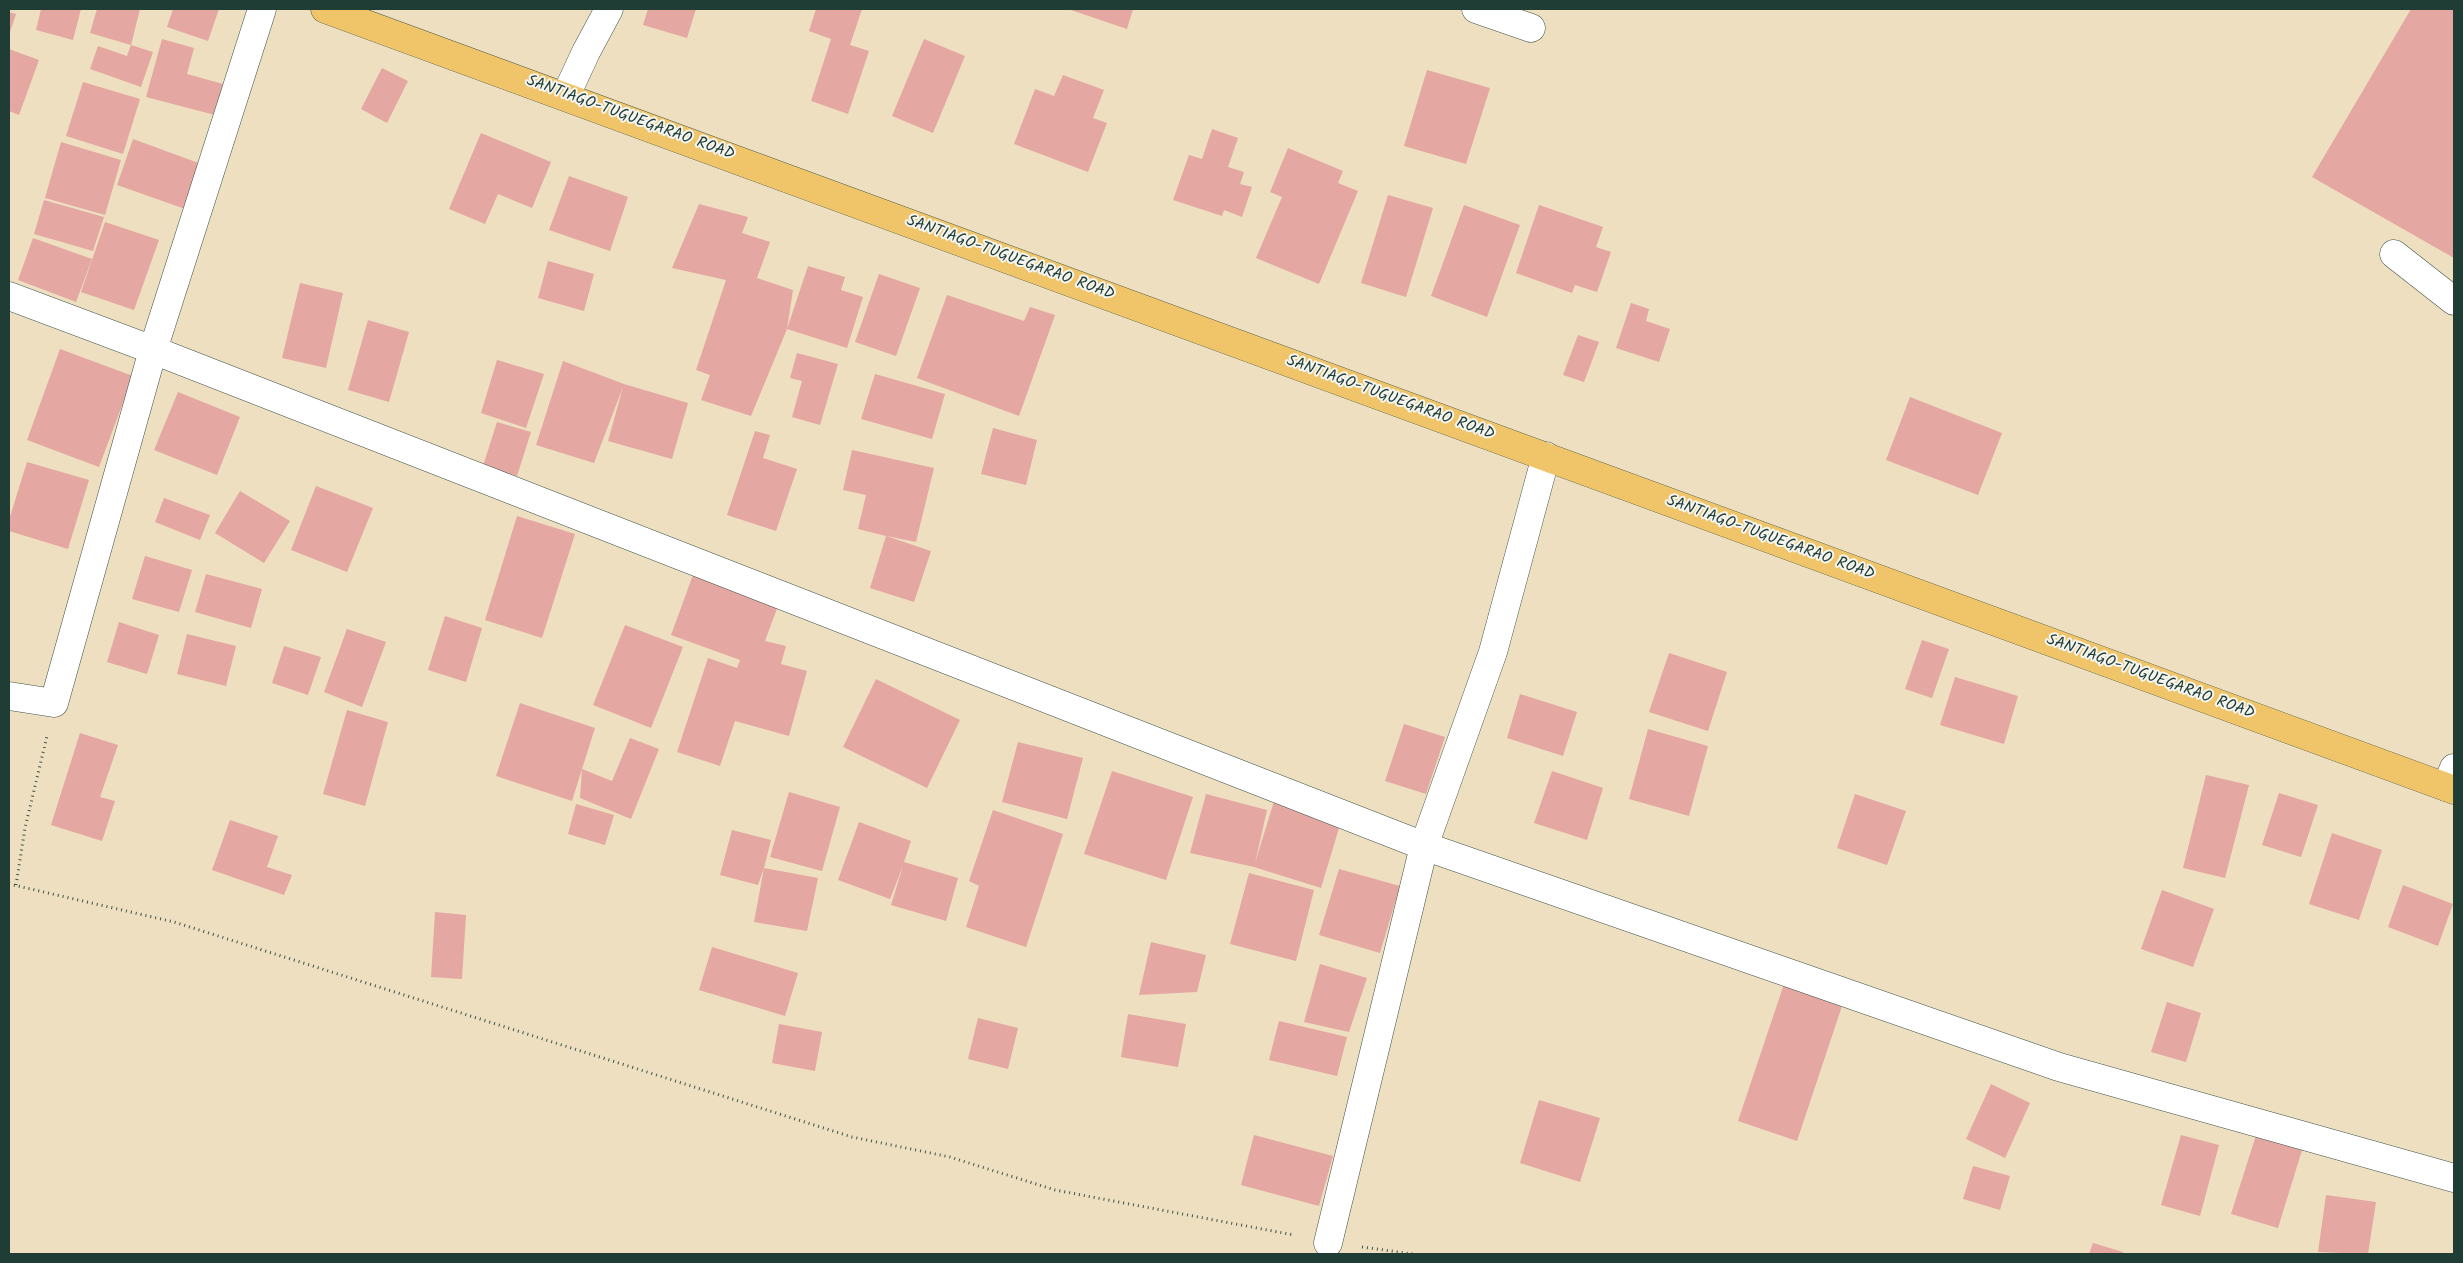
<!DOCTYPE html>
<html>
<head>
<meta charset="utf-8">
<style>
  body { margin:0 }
  #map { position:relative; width:2463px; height:1263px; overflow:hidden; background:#eedfc0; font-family:Kalam,sans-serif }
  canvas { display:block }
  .frame { position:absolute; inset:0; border:10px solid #1f3d34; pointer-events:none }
</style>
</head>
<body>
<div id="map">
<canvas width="2463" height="1263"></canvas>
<div class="frame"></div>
</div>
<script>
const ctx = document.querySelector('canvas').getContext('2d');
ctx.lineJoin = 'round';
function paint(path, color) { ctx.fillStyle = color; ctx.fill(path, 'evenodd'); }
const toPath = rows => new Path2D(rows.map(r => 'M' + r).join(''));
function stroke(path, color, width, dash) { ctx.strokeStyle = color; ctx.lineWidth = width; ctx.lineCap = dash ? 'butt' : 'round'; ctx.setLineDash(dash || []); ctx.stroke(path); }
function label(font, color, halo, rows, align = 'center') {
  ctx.font = font + ' Kalam,sans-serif'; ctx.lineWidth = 4; ctx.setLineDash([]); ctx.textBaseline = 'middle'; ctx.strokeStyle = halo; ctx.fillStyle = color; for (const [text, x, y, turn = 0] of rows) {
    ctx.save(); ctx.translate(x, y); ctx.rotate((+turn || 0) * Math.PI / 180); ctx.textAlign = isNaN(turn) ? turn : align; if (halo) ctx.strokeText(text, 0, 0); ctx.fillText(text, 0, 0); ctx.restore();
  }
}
const building = toPath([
  [41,9,81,9,73,40,36,30],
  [97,9,140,9,131,45,90,33],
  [173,9,219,9,208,41,167,27],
  [648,9,696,9,687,38,643,25],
  [816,9,862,9,850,45,869,51,848,114,811,101,831,39,809,31],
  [1068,9,1133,9,1127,29],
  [2411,9,2454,9,2454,258,2312,177],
  [9,12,16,14,9,35],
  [162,39,194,48,187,74,223,84,215,115,146,97],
  [924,39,965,56,933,133,892,116],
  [131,45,153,52,141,87,90,69,98,46,127,56],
  [9,49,39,60,19,115,9,111],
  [382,68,408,81,387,123,361,109],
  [1427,70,1490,88,1466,164,1404,146],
  [1063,75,1104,90,1093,118,1107,123,1088,172,1014,144,1035,89,1054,96],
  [83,82,140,99,123,154,66,136],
  [1212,129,1238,138,1228,167,1244,172,1240,184,1252,187,1242,217,1224,210,1222,216,1173,200,1189,155,1202,159],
  [481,133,551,162,532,208,498,194,485,224,449,209],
  [133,139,204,165,188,210,117,185],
  [61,142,121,160,105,215,45,198],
  [1288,148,1343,171,1338,183,1358,191,1319,284,1256,258,1282,197,1270,192],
  [569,176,628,197,610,251,549,230],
  [1388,195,1433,208,1406,297,1361,283],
  [44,200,104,217,93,251,34,234],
  [699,204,748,217,742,233,770,242,757,278,793,290,787,329,808,266,845,277,841,290,863,297,847,348,787,329,751,416,701,400,710,375,696,370,726,280,672,268],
  [1464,205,1520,225,1487,317,1431,296],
  [1539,205,1603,227,1596,247,1611,252,1597,292,1575,285,1572,293,1516,273],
  [105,222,159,240,134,310,81,292],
  [33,238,92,259,76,302,18,280],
  [548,261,594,274,584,311,538,298],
  [879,274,920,288,896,356,855,342],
  [300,283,343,293,326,368,282,358],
  [947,295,1024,321,1030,307,1055,315,1019,416,917,378],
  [1631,303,1649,309,1646,321,1670,329,1659,362,1616,348],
  [368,320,409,332,389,402,348,390],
  [1578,335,1599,342,1584,382,1563,375],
  [60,349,133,376,99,467,27,440],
  [797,353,838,364,820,425,792,417,802,381,790,378],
  [497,360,544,374,526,428,481,413],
  [563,361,624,384,688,403,672,459,608,441,623,387,594,463,536,445],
  [875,374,945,394,932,439,861,419],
  [178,392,240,417,217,475,154,450],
  [1910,397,2002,433,1978,495,1886,460],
  [497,422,531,432,517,476,483,466],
  [993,428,1037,440,1026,485,981,474],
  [755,431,770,435,763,458,797,469,776,531,727,515],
  [852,450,934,468,916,542,886,536,931,551,914,602,870,588,886,536,858,529,866,495,843,490],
  [27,462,89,480,68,549,9,531,9,520],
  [316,486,373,508,347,572,291,550],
  [240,491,290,521,264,563,215,533],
  [164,498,210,515,200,540,155,522],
  [517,516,575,534,542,638,485,620],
  [145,556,192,570,179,612,132,599],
  [206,574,262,589,251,628,195,612],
  [693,575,778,606,765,641,786,646,781,664,807,671,789,736,735,721,720,766,677,752,708,658,737,668,740,660,671,635],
  [445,616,482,628,466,682,428,670],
  [119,622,159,635,147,674,107,662],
  [625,625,683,647,651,728,593,705],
  [347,629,386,642,362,707,324,692],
  [187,634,236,646,226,686,177,674],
  [1922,640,1949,649,1932,698,1905,689],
  [284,646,321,657,308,695,272,683],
  [1669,653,1727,672,1708,731,1649,712],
  [1955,677,2018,696,2004,744,1940,725],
  [876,679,960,720,927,788,843,747],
  [1520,694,1577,712,1563,756,1507,738],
  [520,703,595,728,582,769,612,781,630,738,659,749,631,819,580,798,582,769,572,801,496,776],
  [347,710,388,722,365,806,323,794],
  [1404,724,1445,737,1426,794,1385,781],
  [1648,729,1708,746,1689,816,1629,799],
  [80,733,118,745,100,797,115,801,102,841,51,825],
  [1018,742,1083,758,1067,819,1002,802],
  [1112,771,1193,797,1166,880,1084,854],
  [1552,771,1603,788,1587,840,1534,823],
  [2206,775,2249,785,2225,878,2183,868],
  [789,792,840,807,822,871,770,857],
  [2279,793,2318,805,2301,857,2262,845],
  [1206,794,1267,810,1255,863,1275,798,1342,818,1321,888,1254,867,1190,853],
  [1855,794,1906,811,1887,865,1837,848],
  [576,804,614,815,605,845,568,834],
  [993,810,1063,834,1026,947,966,927,979,886,969,881],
  [230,820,278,836,267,867,292,875,284,895,212,870],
  [859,822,911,841,904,862,958,878,946,921,891,905,903,866,890,899,838,880],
  [732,830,771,840,764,868,818,878,807,931,754,922,764,868,758,885,720,875],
  [2332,833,2382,850,2359,920,2309,904],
  [1339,869,1400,886,1380,953,1319,935],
  [1249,873,1314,890,1296,961,1230,944],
  [2403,885,2453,904,2438,946,2388,927],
  [2162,890,2214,909,2193,967,2141,949],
  [435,912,466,915,462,979,431,977],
  [1151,942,1206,955,1197,992,1139,995],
  [712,947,798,973,785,1016,699,990],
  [1320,964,1367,978,1349,1032,1304,1022],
  [1784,984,1843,1003,1797,1141,1738,1121],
  [2167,1002,2201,1013,2186,1062,2151,1052],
  [1128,1014,1186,1024,1178,1067,1121,1057],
  [978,1018,1018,1028,1008,1069,968,1059],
  [1279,1021,1347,1037,1337,1076,1269,1060],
  [779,1024,822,1032,815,1071,772,1063],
  [1991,1084,2030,1103,2005,1158,1966,1139],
  [1539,1100,1600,1118,1580,1182,1520,1163],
  [2257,1132,2303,1147,2278,1228,2231,1214],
  [1254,1135,1333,1156,1319,1206,1241,1185],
  [2181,1135,2219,1145,2200,1216,2161,1205],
  [1973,1166,2010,1176,2000,1210,1963,1199],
  [2326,1195,2376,1202,2368,1254,2318,1252],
  [2093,1243,2123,1252,2123,1254,2089,1254]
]);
const path = toPath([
  [9,884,174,922,852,1137,950,1157,1055,1190,1294,1235],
  [16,885,25,828,47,736],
  [1362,1247,1413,1254]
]);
const minor = toPath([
  [1476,9,1531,28],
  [566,95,586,52,609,9],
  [2394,254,2454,301],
  [9,296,153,350,1424,846,2059,1067,2454,1178],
  [9,696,54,703,153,350,262,9],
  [2446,787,2454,768],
  [1328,1243,1424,846,1493,652,1546,456]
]);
const highway = toPath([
  [325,9,2454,790]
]);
const streetNames = [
  ["SANTIAGO-TUGUEGARAO ROAD",630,119,20],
  ["SANTIAGO-TUGUEGARAO ROAD",1010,259,20],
  ["SANTIAGO-TUGUEGARAO ROAD",1390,399,20],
  ["SANTIAGO-TUGUEGARAO ROAD",1770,539,20],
  ["SANTIAGO-TUGUEGARAO ROAD",2150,678,20]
];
paint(building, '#e4a7a2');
stroke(minor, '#3e5549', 29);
stroke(highway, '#3e5549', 29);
stroke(path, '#3e5549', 3, [1, 4]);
stroke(minor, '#fff', 28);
stroke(highway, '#f0c469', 28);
label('16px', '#1f3d34', '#f6f6f2', streetNames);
</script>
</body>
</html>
